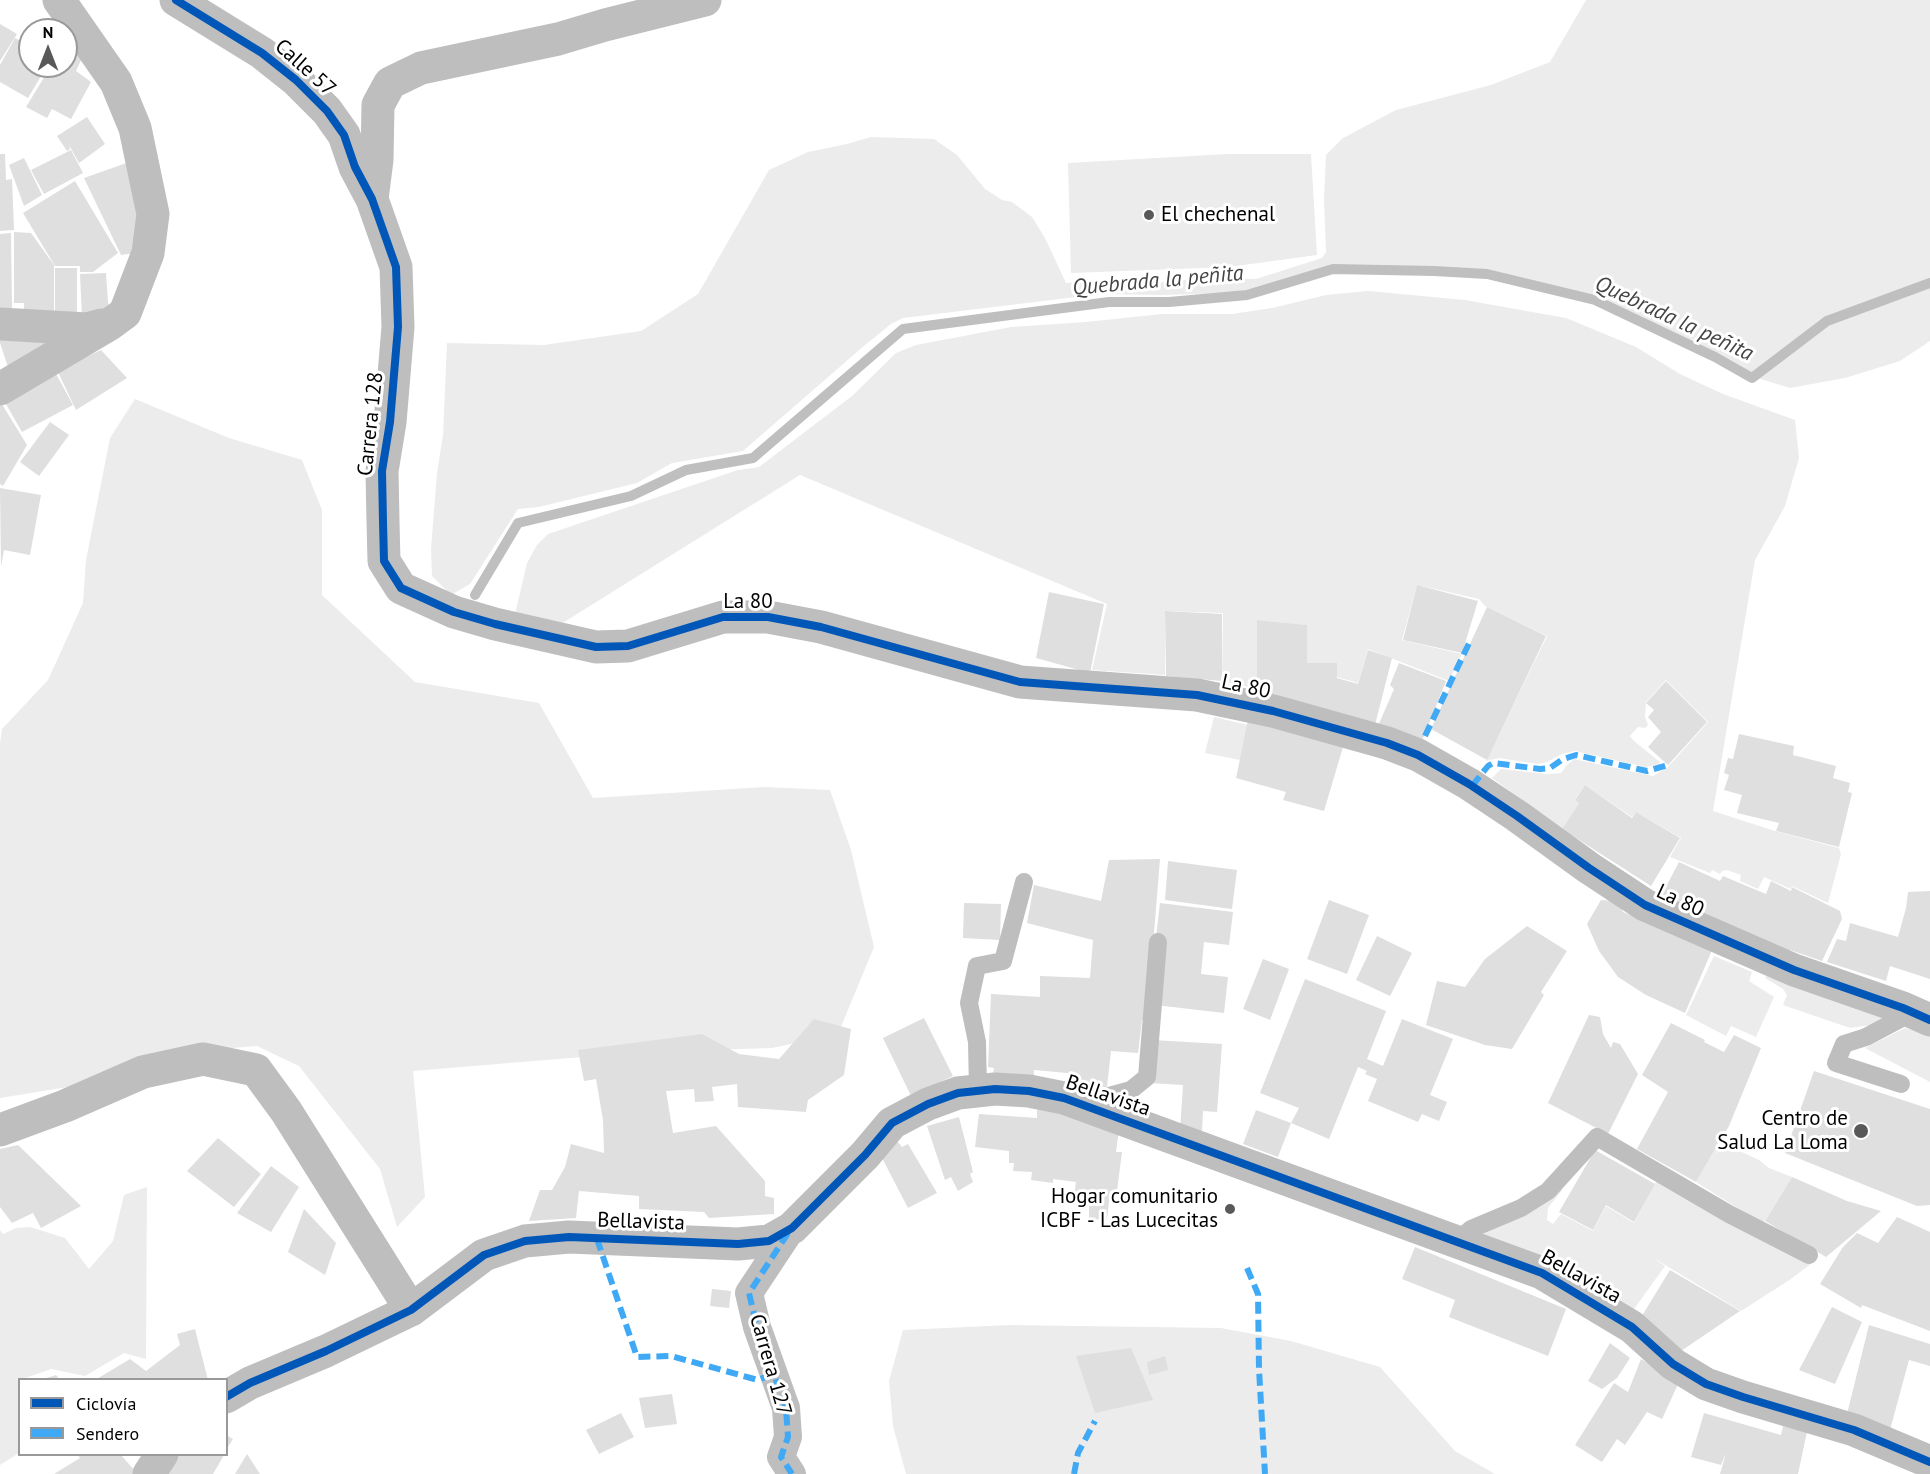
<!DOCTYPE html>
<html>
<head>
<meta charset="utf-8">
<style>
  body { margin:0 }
  #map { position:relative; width:1930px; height:1474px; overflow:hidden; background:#fff; font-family:"PT Sans",sans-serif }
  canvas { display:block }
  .legend { position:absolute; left:18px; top:1378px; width:210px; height:78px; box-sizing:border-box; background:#fff; border:2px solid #999; margin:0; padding:8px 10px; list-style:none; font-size:18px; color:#000 }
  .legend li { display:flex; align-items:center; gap:12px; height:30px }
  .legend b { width:30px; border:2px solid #999 }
  .north { position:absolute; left:18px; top:18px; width:60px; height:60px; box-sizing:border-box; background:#fff; border:2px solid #999; border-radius:50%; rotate:0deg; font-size:16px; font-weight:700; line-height:24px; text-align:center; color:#000 }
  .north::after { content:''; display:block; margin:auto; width:21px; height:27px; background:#595959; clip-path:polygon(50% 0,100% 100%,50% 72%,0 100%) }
</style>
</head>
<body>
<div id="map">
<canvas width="1930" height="1474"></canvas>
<ul class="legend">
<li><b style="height:8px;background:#0057b8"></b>Ciclovía</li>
<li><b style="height:8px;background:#3fa9f5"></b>Sendero</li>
</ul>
<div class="north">N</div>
</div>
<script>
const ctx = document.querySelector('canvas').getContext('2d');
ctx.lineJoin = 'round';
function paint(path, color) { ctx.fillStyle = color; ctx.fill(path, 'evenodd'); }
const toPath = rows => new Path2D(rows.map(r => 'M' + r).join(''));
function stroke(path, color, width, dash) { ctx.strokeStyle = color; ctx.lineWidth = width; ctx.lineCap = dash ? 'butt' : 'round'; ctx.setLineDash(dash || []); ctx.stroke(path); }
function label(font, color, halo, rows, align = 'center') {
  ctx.font = font + ' "PT Sans",sans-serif'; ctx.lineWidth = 6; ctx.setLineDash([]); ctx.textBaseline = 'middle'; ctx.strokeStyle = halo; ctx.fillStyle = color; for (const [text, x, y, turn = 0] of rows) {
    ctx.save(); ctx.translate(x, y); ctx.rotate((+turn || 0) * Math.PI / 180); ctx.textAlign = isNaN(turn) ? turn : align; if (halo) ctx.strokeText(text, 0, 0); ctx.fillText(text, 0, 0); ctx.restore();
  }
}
const green = toPath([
  [1586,0,1930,0,1930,341,1900,361,1845,378,1790,388,1754,377,1716,353,1594,296,1486,270,1391,266,1332,266,1252,289,1228,293,1161,295,1101,294,903,318,891,324,865,345,743,451,672,463,637,483,539,507,518,509,470,584,451,595,432,576,431,549,437,473,443,435,447,343,544,345,641,331,698,294,769,170,808,152,847,144,871,137,934,139,957,155,985,189,1002,200,1012,202,1032,217,1045,238,1066,283,1114,281,1136,285,1203,278,1256,279,1322,258,1326,252,1324,200,1326,155,1343,138,1396,110,1491,85,1550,62],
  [1228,154,1311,154,1317,255,1229,267,1071,273,1068,163],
  [1368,291,1465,300,1566,318,1636,347,1680,374,1723,394,1795,420,1799,458,1785,506,1755,560,1713,811,1775,831,1839,848,1841,854,1828,903,1792,886,1791,889,1764,877,1758,889,1740,881,1741,875,1727,870,1722,871,1720,874,1712,870,1710,873,1670,857,1681,838,1636,812,1632,817,1585,785,1575,799,1579,803,1562,829,1492,778,1501,769,1546,774,1561,773,1567,765,1574,759,1653,776,1667,768,1708,722,1666,680,1646,702,1645,717,1648,725,1645,728,1638,727,1630,736,1634,741,1660,762,1659,765,1645,767,1575,751,1562,754,1547,762,1538,764,1499,758,1486,761,1547,636,1485,606,1479,599,1417,585,1402,640,1462,654,1449,681,1368,649,1358,683,1337,677,1337,663,1307,663,1306,625,1257,620,1257,689,1222,681,1223,613,1165,611,1165,675,1092,670,1107,604,800,475,561,624,515,614,527,563,537,545,548,534,738,470,759,467,852,396,896,353,916,345,1011,327,1086,322,1162,314,1232,314,1272,308,1326,295],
  [135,399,229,438,302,460,322,510,322,595,415,682,539,703,593,798,764,787,830,790,851,850,874,947,838,1034,772,1048,643,1052,413,1071,425,1197,397,1227,380,1169,299,1066,257,1046,167,1053,86,1084,0,1098,0,744,2,729,48,680,83,603,86,560,110,438],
  [1214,717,1248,725,1240,760,1205,753],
  [1714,956,1752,972,1749,981,1774,997,1756,1037,1731,1026,1726,1036,1686,1015],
  [1768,973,1887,1016,1879,1024,1850,1028,1783,1005,1787,995,1783,989,1765,978],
  [1905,1028,1930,1035,1930,1082,1865,1048],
  [1720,1142,1759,1160,1769,1168,1792,1177,1763,1224,1696,1182],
  [1658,1181,1812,1263,1791,1279,1741,1311,1652,1257,1665,1266,1629,1316,1476,1233,1562,1185,1562,1190,1548,1208,1547,1220,1553,1224,1561,1214,1593,1231,1606,1206,1634,1223,1655,1183],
  [147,1187,146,1359,124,1353,85,1376,51,1369,20,1380,19,1453,0,1465,0,1230,3,1234,16,1228,30,1227,65,1238,89,1269,113,1241,124,1195],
  [1010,1325,1221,1328,1291,1341,1380,1367,1455,1451,1495,1474,906,1474,893,1426,889,1381,903,1330]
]);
const stream = toPath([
  [475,595,518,523,631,496,686,470,753,458,903,329,1109,302,1169,302,1247,295,1333,269,1434,271,1487,274,1595,300,1715,357,1752,378,1827,321,1930,283]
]);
const building = toPath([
  [0,24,17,34,0,61],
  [69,35,85,52,76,71,91,82,71,119,52,109,47,118,26,107,51,66,66,66,66,41],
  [15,38,30,46,30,66,47,66,28,98,0,82,0,65],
  [87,117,105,144,79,163,69,145,70,149,67,151,57,136],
  [71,150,83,173,44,194,31,170],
  [0,154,5,154,6,180,12,179,14,230,0,231],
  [24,158,42,195,24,206,9,165],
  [135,160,142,252,121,255,84,178],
  [75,181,118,253,93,272,80,272,80,266,55,266,23,213],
  [14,232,31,233,54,265,54,322,24,320,24,303,14,303],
  [11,233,12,309,0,309,0,234],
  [55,268,77,268,77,315,55,315],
  [106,273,109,316,82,317,80,274],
  [0,333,63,343,10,373,0,343],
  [101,350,127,378,76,410,57,370],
  [55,372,73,405,22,432,3,399],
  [0,401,27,445,3,486,0,484],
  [50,422,69,435,39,476,20,462],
  [0,488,41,495,30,555,4,550,1,567],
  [1417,585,1478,601,1462,653,1403,640],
  [1049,592,1104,604,1090,673,1036,658],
  [1487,607,1546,636,1487,760,1431,729],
  [1165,611,1222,614,1222,681,1166,676],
  [1257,620,1307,625,1307,663,1337,663,1337,678,1358,684,1368,650,1392,658,1375,725,1257,689],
  [1399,663,1446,681,1422,741,1378,726,1394,689,1390,685],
  [1666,681,1707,722,1668,765,1648,747,1661,732,1648,717,1654,710,1646,703],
  [1248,720,1343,747,1324,811,1283,800,1286,792,1236,778],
  [1739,734,1794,746,1793,755,1836,766,1833,778,1850,783,1848,792,1852,793,1839,847,1776,831,1779,823,1737,813,1742,795,1724,790,1729,775,1724,773,1728,758,1733,759],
  [1585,785,1632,818,1636,812,1680,838,1651,886,1562,829,1579,803,1575,800],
  [1160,859,1147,1020,1142,1020,1138,1053,1111,1051,1106,1096,1076,1093,1078,1074,1034,1070,1034,1077,993,1074,994,1068,988,1067,991,994,1040,997,1040,976,1090,978,1093,940,1027,923,1034,885,1101,901,1109,860],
  [1168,861,1237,870,1232,909,1165,900],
  [1679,862,1720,881,1723,876,1766,894,1771,881,1791,891,1792,887,1840,911,1842,919,1822,961,1790,950,1788,953,1660,898],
  [1930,891,1930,979,1890,966,1886,981,1827,962,1837,939,1846,941,1850,923,1898,937,1906,908,1908,892],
  [1329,900,1369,915,1347,974,1307,959],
  [1601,900,1613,901,1620,905,1623,912,1713,948,1685,1013,1646,995,1618,977,1599,951,1587,924],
  [964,903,1001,904,1000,940,963,938],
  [1160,903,1233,912,1229,945,1204,942,1201,974,1228,977,1224,1013,1155,1005,1156,937],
  [1527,926,1567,951,1541,992,1544,995,1512,1049,1485,1045,1426,1025,1437,981,1465,987,1485,959],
  [1377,936,1412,953,1390,996,1356,980],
  [1263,959,1289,969,1270,1020,1243,1009],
  [1305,979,1386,1011,1367,1059,1383,1066,1402,1019,1453,1039,1430,1095,1447,1102,1439,1121,1422,1114,1418,1122,1368,1101,1377,1079,1365,1074,1367,1071,1358,1067,1329,1139,1291,1123,1299,1108,1260,1093],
  [1589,1015,1600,1017,1603,1034,1611,1048,1613,1042,1620,1044,1638,1074,1608,1134,1548,1103],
  [924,1018,953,1076,911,1096,883,1038],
  [814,1019,851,1029,844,1075,808,1100,806,1112,738,1107,737,1084,712,1087,714,1101,695,1102,694,1089,666,1091,673,1133,716,1126,765,1181,765,1196,774,1198,774,1214,709,1218,704,1212,639,1209,639,1196,579,1191,576,1218,529,1221,540,1190,552,1190,565,1167,571,1144,604,1153,603,1120,596,1079,584,1081,578,1050,702,1034,739,1054,779,1059],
  [1671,1023,1705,1040,1704,1042,1724,1052,1734,1035,1761,1048,1729,1126,1696,1182,1637,1149,1668,1092,1642,1075],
  [1152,1040,1222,1044,1217,1112,1203,1111,1202,1132,1180,1131,1183,1085,1150,1083],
  [1814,1071,1930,1109,1930,1205,1917,1206,1785,1153],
  [1037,1109,1081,1118,1119,1129,1116,1152,1122,1152,1117,1191,1110,1191,1107,1220,1089,1219,1089,1206,1073,1204,1076,1182,1053,1179,1053,1183,1031,1180,1032,1172,1013,1171,1014,1163,1009,1163,1009,1151,975,1147,979,1114,1037,1118],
  [1256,1110,1291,1123,1278,1157,1243,1144],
  [959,1117,973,1172,970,1174,973,1182,958,1191,951,1177,945,1180,927,1126],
  [893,1136,902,1147,908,1144,937,1193,908,1208,882,1158],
  [218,1138,261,1174,234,1207,187,1171],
  [18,1145,81,1206,41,1228,33,1213,12,1223,0,1207,0,1149],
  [1595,1150,1655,1184,1634,1222,1606,1205,1593,1230,1559,1212],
  [271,1166,299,1187,271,1232,237,1213],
  [1792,1177,1847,1201,1881,1211,1826,1257,1765,1221],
  [304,1209,336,1243,325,1275,288,1252],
  [1897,1217,1930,1232,1930,1331,1862,1305,1861,1308,1820,1284,1843,1247,1857,1233,1878,1243],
  [1415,1247,1566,1309,1548,1356,1449,1317,1455,1300,1402,1279],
  [1670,1270,1740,1311,1681,1351,1640,1319],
  [712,1289,731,1291,729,1308,710,1306],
  [1832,1307,1862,1322,1835,1384,1799,1370],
  [1869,1325,1930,1344,1930,1366,1909,1360,1890,1430,1846,1418],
  [195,1329,208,1380,95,1380,130,1359,146,1371,180,1345,177,1334],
  [1610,1343,1630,1358,1617,1378,1602,1389,1588,1381],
  [1131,1348,1153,1400,1095,1413,1076,1356],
  [1165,1356,1168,1370,1149,1375,1147,1362],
  [1641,1359,1679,1382,1662,1419,1647,1412,1625,1445,1617,1439,1602,1462,1575,1445,1614,1383,1628,1392],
  [56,1375,60,1380,43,1380,43,1379],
  [672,1394,677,1424,645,1428,639,1398],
  [621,1413,634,1437,599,1454,586,1430],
  [1704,1413,1781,1435,1783,1426,1807,1432,1798,1474,1720,1474,1726,1453,1721,1465,1691,1457],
  [226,1435,233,1439,226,1450],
  [247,1454,260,1474,235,1474],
  [78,1455,121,1455,135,1471,133,1474,54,1474,80,1458],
  [175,1455,224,1455,213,1474,163,1474]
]);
const service = toPath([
  [1901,1084,1836,1063,1844,1044,1866,1037,1913,1012],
  [978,1090,977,1042,969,1003,977,966,1003,961,1024,882],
  [1104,1112,1109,1096,1131,1090,1147,1077,1158,942],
  [1457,1241,1471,1229,1521,1208,1548,1191,1597,1137,1729,1214,1809,1255]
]);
const pedestrian = toPath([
  [792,1228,749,1293,757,1327,786,1408,788,1437,781,1457,792,1474]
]);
const minor = toPath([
  [176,0,262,53,296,80,327,111,344,135,355,167,372,199,396,267,398,327,390,422,382,471,383,522,384,561,401,588,454,612,495,624,596,647,628,646,723,617,768,617,821,627,1020,682,1197,695,1273,711,1387,743,1418,755,1469,784,1517,816,1589,868,1645,905,1794,970,1903,1008,1930,1020],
  [372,199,377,160,378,105,390,83,421,68,558,39,605,25,705,0],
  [0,324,87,329,102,325],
  [0,389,110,324,125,313,148,253,153,214,135,128,116,82,59,0],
  [0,1130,65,1106,143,1072,203,1059,256,1070,286,1111,411,1310],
  [226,1397,250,1383,326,1351,411,1310,484,1255,525,1241,569,1237,738,1244,769,1241,792,1228,865,1155,892,1123,928,1104,958,1093,995,1089,1029,1091,1064,1098,1542,1273,1632,1327,1673,1364,1706,1384,1743,1397,1854,1430,1930,1462],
  [149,1474,162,1454]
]);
const quiet = toPath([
  [1425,736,1471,639],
  [1472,786,1488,766,1493,763,1540,769,1550,768,1563,759,1576,755,1647,771,1668,765],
  [788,1233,749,1293,757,1327,786,1408,788,1437,781,1457,792,1474],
  [597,1239,637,1357,671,1356,758,1380,773,1374],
  [1247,1268,1258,1294,1259,1369,1265,1474],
  [1074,1474,1078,1453,1095,1421]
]);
const cycleway = toPath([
  [176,0,262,53,296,80,327,111,344,135,355,167,372,199,396,267,398,327,390,422,382,471,383,522,384,561,401,588,454,612,495,624,596,647,628,646,723,617,768,617,821,627,1020,682,1197,695,1273,711,1387,743,1418,755,1469,784,1517,816,1589,868,1645,905,1794,970,1903,1008,1930,1020],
  [226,1397,250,1383,326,1351,411,1310,484,1255,525,1241,569,1237,738,1244,769,1241,792,1228,865,1155,892,1123,928,1104,958,1093,995,1089,1029,1091,1064,1098,1542,1273,1632,1327,1673,1364,1706,1384,1743,1397,1854,1430,1930,1462]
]);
const markers = [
  [1149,215,6,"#595959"],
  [1861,1131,8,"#595959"],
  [1230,1209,6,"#595959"]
];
const streetNames = [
  ["Calle 57",305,68,42],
  ["Carrera 128",371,424,-84],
  ["La 80",748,602],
  ["La 80",1246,687,12],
  ["La 80",1680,901,25],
  ["Bellavista",1108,1096,19],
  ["Bellavista",641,1222,2],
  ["Bellavista",1581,1277,29],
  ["Carrera 127",770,1365,74]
];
const poiNames = [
  ["El chechenal",1161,215,"left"],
  ["Centro de",1848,1119],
  ["Salud La Loma",1848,1143],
  ["Hogar comunitario",1218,1197],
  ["ICBF - Las Lucecitas",1218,1221]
];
const waterNames = [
  ["Quebrada la peñita",1158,281,-5],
  ["Quebrada la peñita",1674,319,25]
];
paint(green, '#ececec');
stroke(stream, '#bfbfbf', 10);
paint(building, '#dfdfdf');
stroke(service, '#bebebe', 18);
stroke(pedestrian, '#bebebe', 28);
stroke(minor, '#bebebe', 33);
stroke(quiet, '#3fa9f5', 6, [12, 6]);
stroke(cycleway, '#0057b8', 8);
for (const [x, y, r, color] of markers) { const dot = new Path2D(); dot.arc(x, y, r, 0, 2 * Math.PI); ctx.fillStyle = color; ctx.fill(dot); stroke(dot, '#fff', 2); }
label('21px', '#000', '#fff', streetNames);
label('21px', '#000', '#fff', poiNames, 'right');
label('italic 22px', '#444', '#fff', waterNames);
</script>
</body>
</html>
